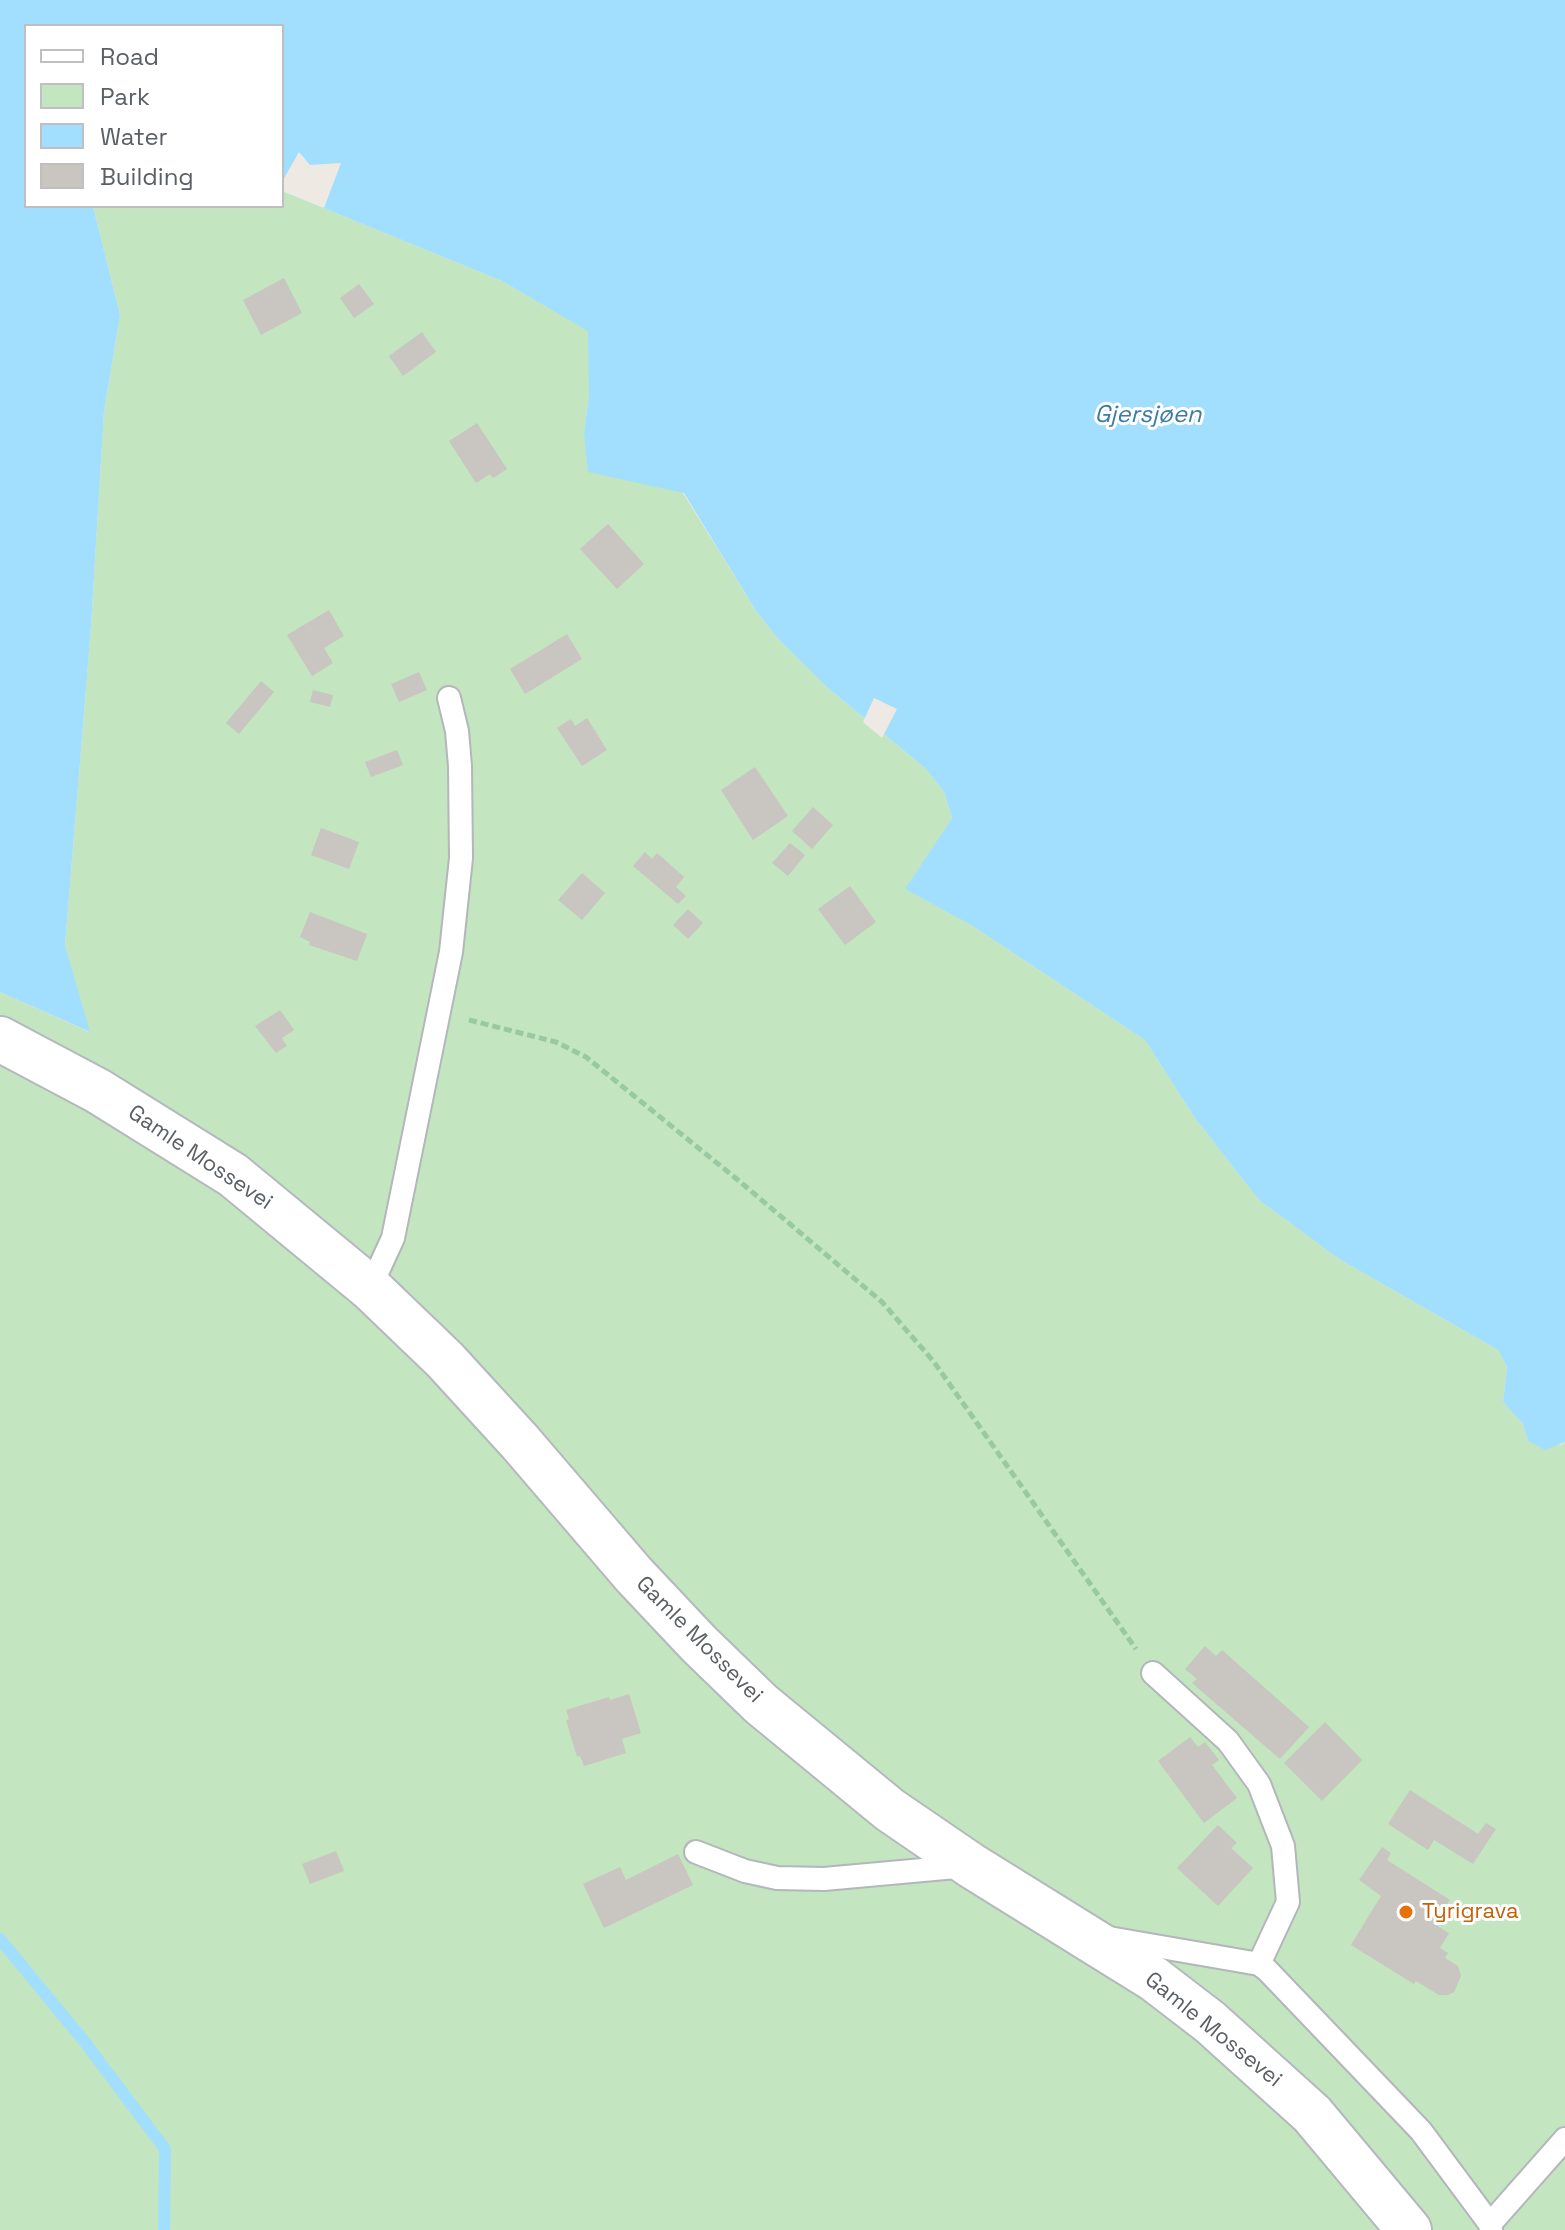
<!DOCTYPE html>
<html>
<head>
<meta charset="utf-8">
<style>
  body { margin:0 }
  #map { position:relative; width:1565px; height:2230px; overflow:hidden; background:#eeeae3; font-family:"Space Grotesk",sans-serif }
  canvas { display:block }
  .legend { position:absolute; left:24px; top:24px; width:260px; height:184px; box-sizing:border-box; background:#fff; border:2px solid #bdbfc1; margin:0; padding:10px 14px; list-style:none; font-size:24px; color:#5b6064 }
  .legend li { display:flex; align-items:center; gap:16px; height:40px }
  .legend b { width:40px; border:2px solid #bdbfc1 }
</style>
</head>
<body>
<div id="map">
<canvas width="1565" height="2230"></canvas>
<ul class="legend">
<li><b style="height:10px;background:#fff"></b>Road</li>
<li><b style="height:22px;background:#c3e5bf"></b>Park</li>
<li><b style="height:22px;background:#a2dfff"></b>Water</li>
<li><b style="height:22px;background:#c9c5c0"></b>Building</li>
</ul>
</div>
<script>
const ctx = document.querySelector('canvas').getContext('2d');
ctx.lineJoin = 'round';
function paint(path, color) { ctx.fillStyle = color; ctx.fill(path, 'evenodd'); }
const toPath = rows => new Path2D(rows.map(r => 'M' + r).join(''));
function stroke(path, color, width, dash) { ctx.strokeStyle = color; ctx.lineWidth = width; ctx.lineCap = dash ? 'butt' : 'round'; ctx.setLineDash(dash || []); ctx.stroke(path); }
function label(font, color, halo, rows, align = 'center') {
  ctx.font = font + ' "Space Grotesk",sans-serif'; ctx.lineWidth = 6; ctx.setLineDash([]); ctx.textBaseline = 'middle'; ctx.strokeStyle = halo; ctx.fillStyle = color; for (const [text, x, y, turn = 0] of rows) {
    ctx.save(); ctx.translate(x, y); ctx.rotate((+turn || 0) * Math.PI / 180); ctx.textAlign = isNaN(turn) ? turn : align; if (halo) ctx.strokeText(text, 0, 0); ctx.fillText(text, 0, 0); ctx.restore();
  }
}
const green = toPath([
  [282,191,502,281,589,331,589,396,584,432,683,493,756,611,779,640,827,687,926,769,944,792,952,818,906,889,971,925,1145,1040,1195,1118,1259,1200,1339,1259,1498,1350,1507,1367,1503,1402,1523,1424,1528,1441,1561,1445,1565,1442,1565,2230,0,2230,0,992,89,1032,65,945,91,627,104,411,120,315,93,206,282,206]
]);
const water = toPath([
  [0,0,1565,0,1565,1442,1545,1450,1528,1441,1523,1424,1503,1402,1507,1367,1498,1350,1339,1259,1259,1200,1195,1118,1145,1040,971,925,905,889,952,818,944,792,926,769,827,687,779,640,756,611,684,493,588,472,584,432,589,396,588,331,502,281,282,191,282,26,26,26,26,206,93,206,120,315,104,411,91,627,65,945,90,1032,0,992]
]);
const pier = toPath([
  [299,152,310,165,341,163,324,208,282,191,282,182],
  [874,698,897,709,882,738,863,722]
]);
const stream = toPath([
  [0,1939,84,2041,165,2149,164,2230]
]);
const building = toPath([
  [284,278,302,313,261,335,243,300],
  [359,284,374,304,354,318,340,298],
  [422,332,436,352,403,376,389,356],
  [477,423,507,469,493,478,490,474,476,483,449,441],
  [608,524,644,564,617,589,580,549],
  [329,610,344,636,324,648,333,663,312,676,287,635],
  [567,634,582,659,525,694,510,669],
  [419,672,427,690,399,702,391,684],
  [261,681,274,692,239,734,226,723],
  [313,690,333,695,330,707,310,702],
  [587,718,607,750,582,766,557,728,571,719,575,726],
  [397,750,403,765,371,777,365,762],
  [755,767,788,816,753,840,721,790],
  [813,807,833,825,812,849,792,831],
  [321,828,359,842,349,869,311,855],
  [790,843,805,855,788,876,772,863],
  [645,852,652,859,657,853,684,877,676,887,686,896,678,904,633,866],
  [582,873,605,893,582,920,558,900],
  [850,886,876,922,845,945,818,909],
  [688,909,703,923,688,939,673,925],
  [310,912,367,934,357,961,309,945,310,942,300,937],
  [280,1010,294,1030,282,1038,287,1046,276,1053,255,1026],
  [1205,1646,1216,1656,1222,1650,1309,1727,1280,1759,1192,1683,1197,1679,1185,1669],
  [629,1694,641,1733,622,1739,626,1753,584,1766,580,1756,577,1757,566,1720,569,1719,566,1710,609,1697,610,1700],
  [1325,1722,1362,1760,1322,1801,1284,1763],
  [1190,1737,1198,1747,1205,1742,1219,1760,1212,1765,1237,1798,1204,1823,1158,1761],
  [1410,1790,1478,1834,1486,1823,1496,1829,1473,1864,1434,1840,1428,1850,1388,1824],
  [1218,1825,1237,1843,1231,1848,1253,1868,1218,1906,1177,1868],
  [1382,1847,1391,1853,1387,1860,1450,1900,1434,1924,1449,1933,1440,1948,1448,1953,1445,1958,1458,1966,1461,1976,1454,1992,1448,1995,1439,1995,1416,1981,1414,1984,1351,1945,1381,1896,1359,1880],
  [336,1851,344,1871,310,1884,302,1864],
  [678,1854,693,1885,604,1928,583,1884,620,1867,626,1880]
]);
const path = toPath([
  [469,1020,556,1042,586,1057,738,1180,882,1302,934,1362,1136,1649]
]);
const service = toPath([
  [370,1288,393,1238,451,952,461,858,460,766,457,731,449,698],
  [1153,1673,1228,1741,1259,1784,1283,1846,1288,1902,1259,1964],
  [696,1852,745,1871,777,1878,824,1879,967,1866],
  [1109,1938,1259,1964,1267,1970,1421,2131,1490,2224,1491,2230],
  [1490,2224,1565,2139]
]);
const secondary = toPath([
  [0,1039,98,1091,233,1175,370,1288,445,1360,520,1442,634,1575,699,1644,761,1704,890,1810,972,1866,1154,1979,1210,2022,1312,2114,1409,2230]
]);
const markers = [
  [1406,1912,8,"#e8710a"]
];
const streetNames = [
  ["Gamle Mossevei",200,1158,34],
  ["Gamle Mossevei",699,1640,45],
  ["Gamle Mossevei",1213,2030,39]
];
const foodNames = [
  ["Tyrigrava",1422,1912]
];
const waterNames = [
  ["Gjersjøen",1148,415]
];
paint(green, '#c3e5bf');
paint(water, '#a2dfff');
paint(pier, '#eeeae3');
stroke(stream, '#a2dfff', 12);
paint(building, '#c9c5c0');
stroke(service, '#b3b6ba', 26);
stroke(secondary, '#b4b9bd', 48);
stroke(path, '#99c9a2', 5, [8, 4]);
stroke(service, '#fff', 22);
stroke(secondary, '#fff', 44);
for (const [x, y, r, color] of markers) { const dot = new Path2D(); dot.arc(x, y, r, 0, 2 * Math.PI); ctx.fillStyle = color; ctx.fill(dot); stroke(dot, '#fff', 3); }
label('22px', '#5b6064', '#fff', streetNames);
label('22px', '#c56008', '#fff', foodNames, 'left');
label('italic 24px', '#3c7ba8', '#fff', waterNames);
</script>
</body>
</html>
